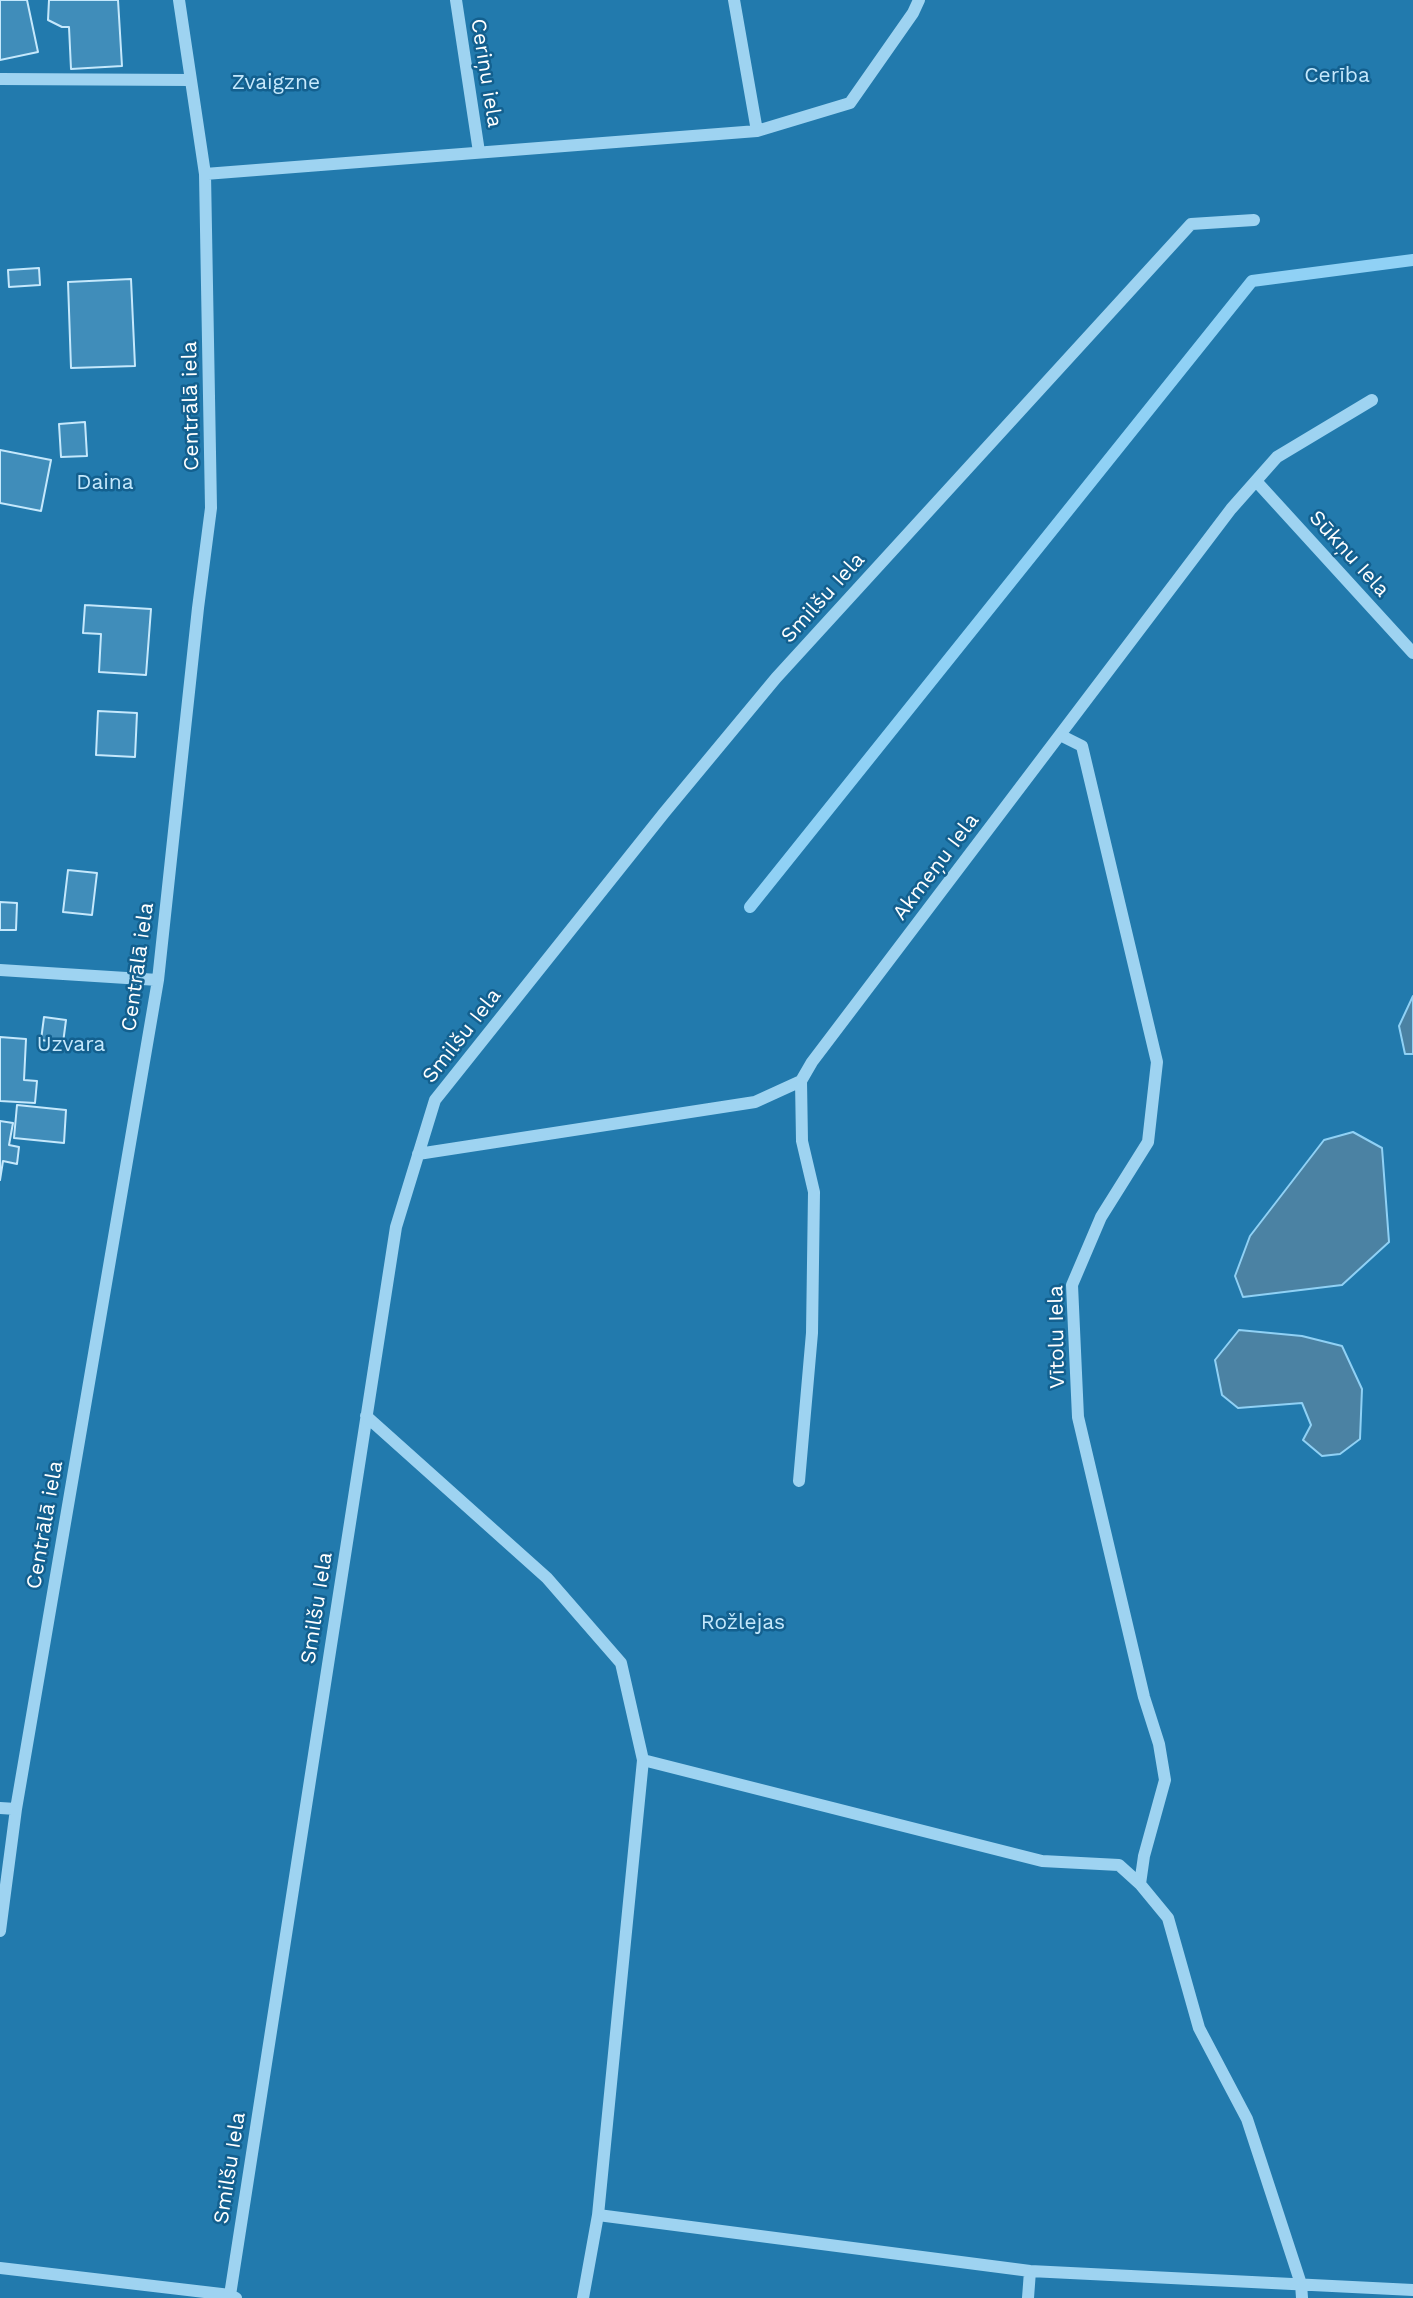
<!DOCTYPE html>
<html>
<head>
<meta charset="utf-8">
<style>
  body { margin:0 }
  canvas { display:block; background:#13608f }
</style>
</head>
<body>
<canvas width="1413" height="2298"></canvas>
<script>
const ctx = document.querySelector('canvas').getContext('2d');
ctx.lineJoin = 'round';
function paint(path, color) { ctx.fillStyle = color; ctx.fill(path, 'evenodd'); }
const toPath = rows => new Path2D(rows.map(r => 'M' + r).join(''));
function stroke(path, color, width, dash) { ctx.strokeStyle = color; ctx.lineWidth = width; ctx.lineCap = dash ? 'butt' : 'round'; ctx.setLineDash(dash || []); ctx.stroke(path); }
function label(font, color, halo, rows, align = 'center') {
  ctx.font = font + ' "Work Sans",sans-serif'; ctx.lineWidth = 5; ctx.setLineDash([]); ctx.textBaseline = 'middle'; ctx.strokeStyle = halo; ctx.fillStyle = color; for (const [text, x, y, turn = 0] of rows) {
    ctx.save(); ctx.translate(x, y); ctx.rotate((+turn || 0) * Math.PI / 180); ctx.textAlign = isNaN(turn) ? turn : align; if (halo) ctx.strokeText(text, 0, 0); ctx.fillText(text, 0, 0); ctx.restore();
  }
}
const green = toPath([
  [0,0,1413,0,1413,2298,0,2298]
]);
const water = toPath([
  [1413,996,1413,1054,1405,1054,1399,1026,1413,996],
  [1353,1132,1382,1148,1389,1242,1342,1285,1243,1297,1235,1276,1250,1236,1324,1140,1353,1132],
  [1239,1330,1302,1336,1342,1346,1362,1389,1360,1439,1340,1454,1322,1456,1303,1440,1311,1425,1302,1403,1238,1408,1222,1395,1215,1360,1239,1330]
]);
const stream = toPath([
  [750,907,1252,281,1413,260]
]);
const building = toPath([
  [0,0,27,0,38,52,0,60,0,0],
  [49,0,118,0,122,66,71,69,69,27,62,27,48,20,49,0],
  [39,268,40,285,9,287,8,270,39,268],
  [131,279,135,366,71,368,68,282,131,279],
  [85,422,87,456,61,457,59,424,85,422],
  [0,450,51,460,41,511,0,503,0,450],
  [85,605,151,609,146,675,99,672,101,634,83,633,85,605],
  [98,711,137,713,135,757,96,755,98,711],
  [68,870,97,873,92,915,63,912,68,870],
  [0,902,17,903,16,930,0,930,0,902],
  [44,1017,66,1020,63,1043,41,1040,44,1017],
  [0,1037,26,1039,24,1080,37,1081,35,1103,0,1101,0,1037],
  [17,1105,66,1110,64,1143,14,1138,17,1105],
  [0,1121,13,1123,9,1145,19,1147,17,1164,3,1161,0,1180,0,1121]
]);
const minor = toPath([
  [456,0,479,152],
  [734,0,757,131],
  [0,79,191,80],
  [205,174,757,131,850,103,913,13,919,0],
  [1256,481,1413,653],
  [1060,735,1082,746,1157,1062,1148,1142,1101,1217,1072,1285,1078,1417,1144,1697,1159,1744,1165,1780,1144,1856,1140,1884],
  [0,970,158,980],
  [418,1154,755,1102,801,1081,812,1062,1231,509,1277,457,1372,400],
  [366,1416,547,1578,621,1663,643,1760,598,2215,583,2298],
  [799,1481,812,1333,814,1192,802,1141,801,1081],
  [643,1760,1042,1861,1119,1865,1140,1884,1168,1918,1199,2028,1247,2119,1301,2284,1302,2298],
  [0,1808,16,1809],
  [0,1931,16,1809,158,980,198,608,211,508,205,174,179,0],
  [598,2215,1030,2271,1413,2290],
  [0,2268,230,2295,236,2298],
  [230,2295,396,1227,435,1100,664,813,776,678,1191,224,1254,220],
  [1028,2298,1030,2271]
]);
const streetNames = [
  ["Ceriņu iela",486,73,81],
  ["Centrālā iela",191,406,-91],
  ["Sūkņu Iela",1349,554,48],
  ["Smilšu Iela",823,598,-48],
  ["Akmeņu Iela",936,867,-53],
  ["Centrālā iela",138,967,-82],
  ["Smilšu Iela",462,1036,-52],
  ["Vītolu Iela",1057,1337,-91],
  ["Centrālā iela",45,1525,-80],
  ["Smilšu Iela",317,1608,-81],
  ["Smilšu Iela",230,2168,-81]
];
const parkNames = [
  ["Cerība",1337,76],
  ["Zvaigzne",276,83],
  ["Daina",105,483],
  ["Uzvara",71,1045],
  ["Rožlejas",743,1623]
];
paint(green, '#227aad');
paint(water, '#4b82a3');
stroke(water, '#90d1f5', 2);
stroke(stream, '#90d1f5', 12);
paint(building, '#408dba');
stroke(building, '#c5e8fc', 2);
stroke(minor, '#9ed3f1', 12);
label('21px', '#fff', '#13608f', streetNames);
label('21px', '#c5e8fc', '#13608f', parkNames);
</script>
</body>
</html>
